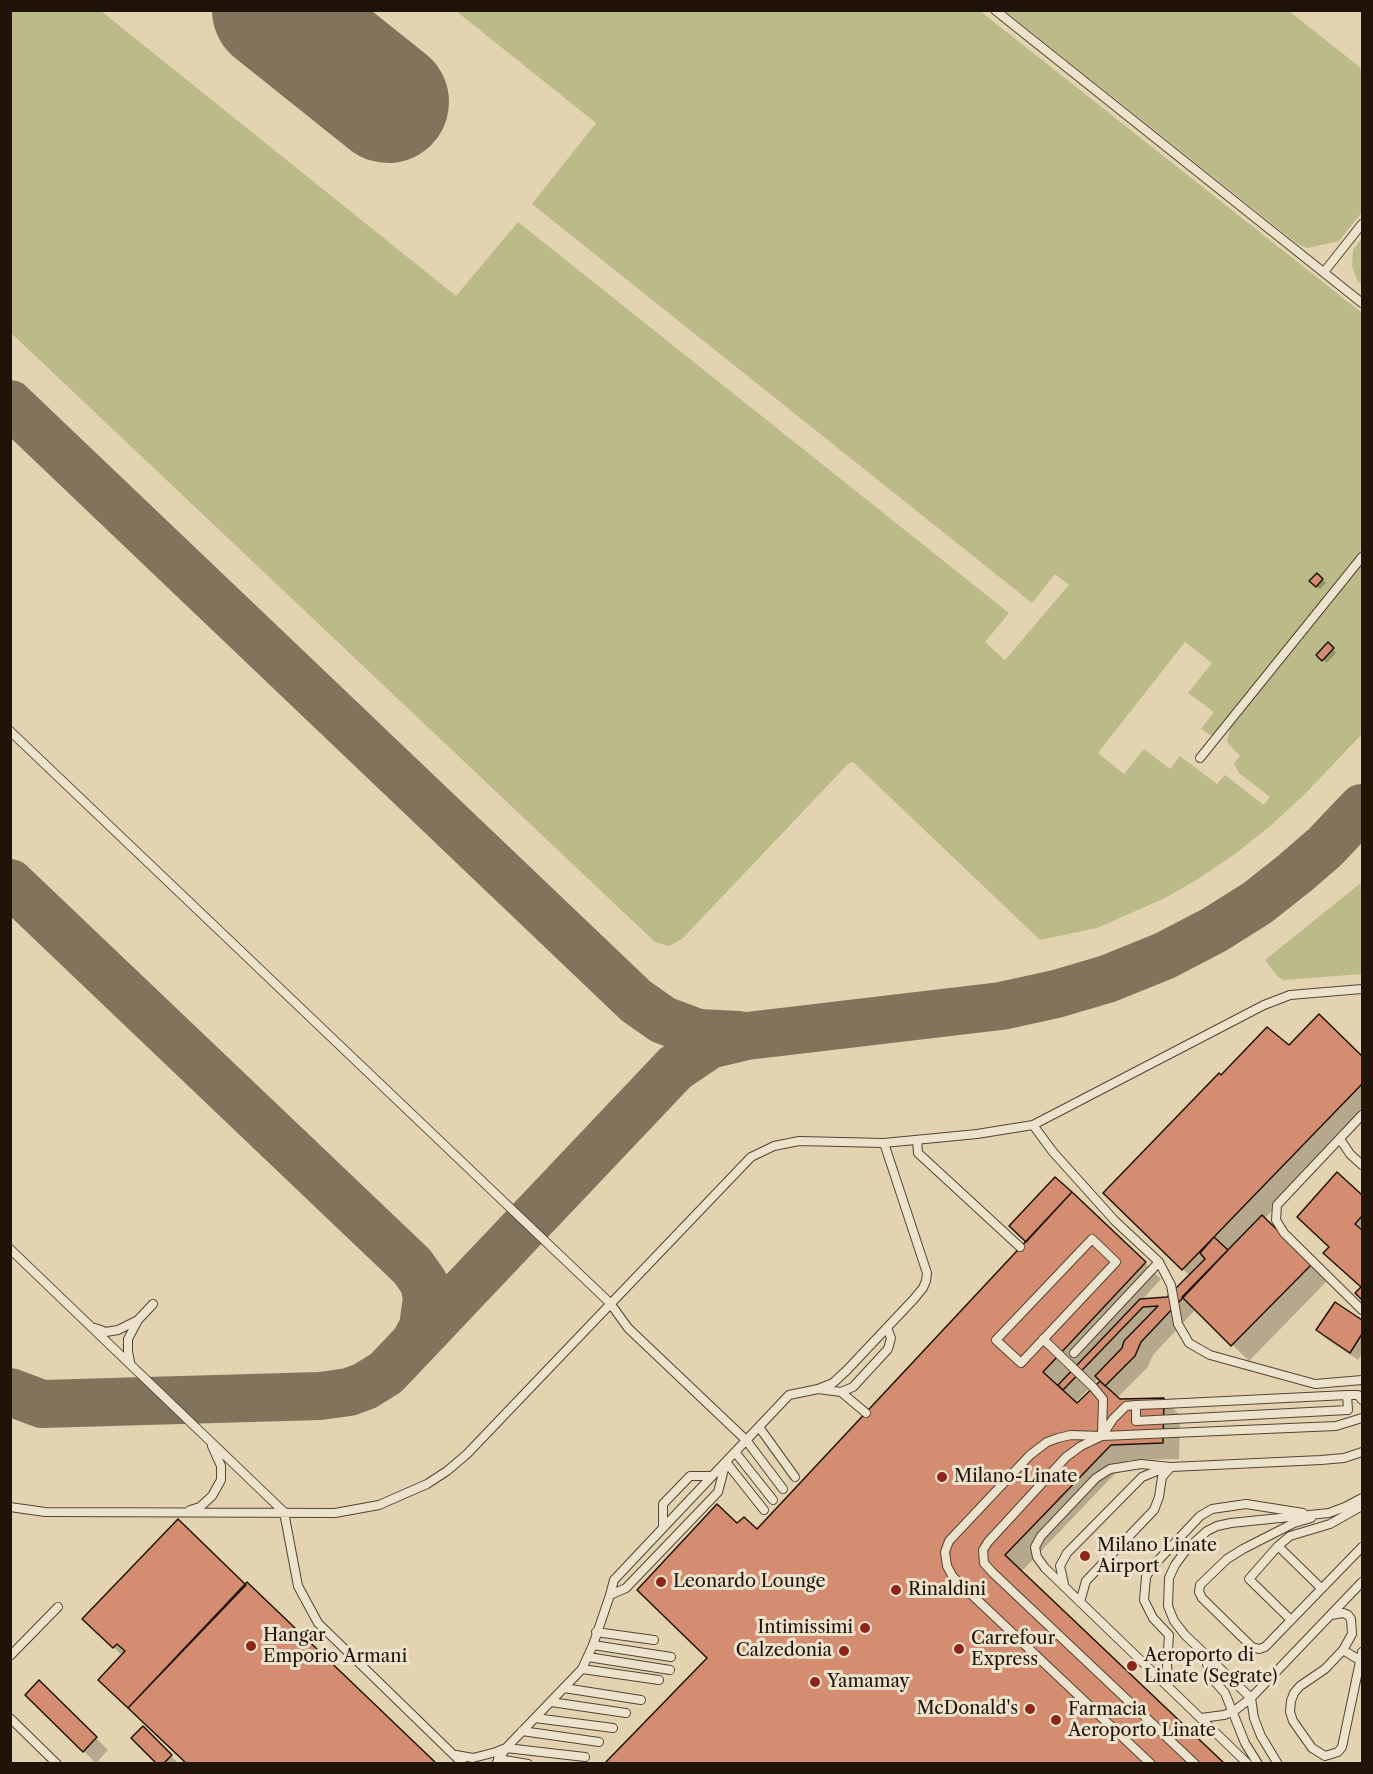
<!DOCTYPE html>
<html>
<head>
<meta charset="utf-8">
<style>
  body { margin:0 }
  #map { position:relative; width:1373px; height:1774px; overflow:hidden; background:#e4d3b1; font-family:"Libre Caslon Text",serif }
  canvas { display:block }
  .frame { position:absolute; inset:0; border:12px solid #201408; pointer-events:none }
</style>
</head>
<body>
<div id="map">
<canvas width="1373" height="1774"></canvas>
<div class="frame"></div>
</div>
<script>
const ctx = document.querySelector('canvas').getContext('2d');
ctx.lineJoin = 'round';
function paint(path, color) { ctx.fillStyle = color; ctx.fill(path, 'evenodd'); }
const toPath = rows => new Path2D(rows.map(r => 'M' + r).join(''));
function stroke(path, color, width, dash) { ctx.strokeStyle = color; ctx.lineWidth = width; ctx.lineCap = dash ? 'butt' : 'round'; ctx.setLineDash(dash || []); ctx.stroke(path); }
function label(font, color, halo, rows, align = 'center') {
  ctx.font = font + ' "Libre Caslon Text",serif'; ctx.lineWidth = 6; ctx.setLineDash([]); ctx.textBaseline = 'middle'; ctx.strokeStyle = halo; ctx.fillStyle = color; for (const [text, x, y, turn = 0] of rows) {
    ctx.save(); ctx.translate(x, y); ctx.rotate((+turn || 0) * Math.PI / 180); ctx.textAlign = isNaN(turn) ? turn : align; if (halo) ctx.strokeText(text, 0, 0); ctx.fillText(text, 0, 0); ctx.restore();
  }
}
const green = toPath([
  [10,11,101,11,456,296,518,222,1009,613,985,642,1005,660,1069,585,1055,574,1032,603,532,204,596,123,456,11,980,11,1362,313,1362,549,1213,737,1201,729,1214,712,1188,693,1212,663,1185,642,1098,753,1124,774,1144,749,1170,769,1180,756,1217,784,1225,775,1264,805,1270,797,1239,773,1234,763,1240,756,1227,742,1230,728,1362,564,1362,734,1303,796,1269,827,1235,854,1198,879,1163,899,1097,928,1040,940,853,762,848,764,682,939,669,946,655,942,11,333],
  [1005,11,1289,11,1362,69,1362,212,1339,241,1308,248,1299,245],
  [1362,238,1362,285,1357,280,1352,266,1353,250],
  [1362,882,1362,974,1284,980,1278,977,1265,960]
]);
const shadow = toPath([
  [1317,575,1326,583,1320,589,1311,581],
  [1328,644,1336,653,1327,663,1318,655],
  [1319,1016,1362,1058,1362,1117,1264,1219,1327,1281,1249,1361,1196,1309,1153,1355,1147,1368,1117,1398,1119,1400,1163,1399,1180,1415,1179,1459,1128,1460,1021,1572,709,1658,737,1525,757,1531,1145,1263,1161,1279,1142,1300,1168,1299,1190,1276,1105,1193,1221,1077,1289,1047],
  [1099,1378,1102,1381,1073,1408,1071,1407],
  [1338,1175,1362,1197,1362,1299,1357,1293,1362,1288,1342,1270,1330,1248],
  [1335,1304,1362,1322,1362,1354,1358,1360,1325,1338,1318,1330],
  [101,1635,435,1764,123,1656],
  [39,1683,108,1750,96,1763,27,1695],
  [143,1728,179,1764,159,1764]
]);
const taxiway = toPath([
  [10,404,636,1001,663,1020,698,1033,739,1035],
  [10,883,412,1266,424,1283,427,1298,423,1327,415,1342],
  [10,1392,42,1404,320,1396,349,1392,365,1386,386,1373,675,1068,709,1045,747,1036,1001,1006,1056,994,1107,979,1164,956,1214,930,1257,903,1295,873,1325,847,1362,808]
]);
const runway = toPath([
  [273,10,388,102]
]);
const building = toPath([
  [1317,573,1323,579,1316,587,1309,581,1317,573],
  [1328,642,1334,648,1322,661,1316,655,1328,642],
  [1319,1014,1362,1056,1362,1084,1182,1270,1103,1193,1219,1073,1221,1075,1267,1027,1289,1045,1319,1014],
  [1337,1172,1362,1195,1362,1216,1355,1224,1362,1230,1362,1300,1355,1293,1361,1287,1323,1253,1329,1247,1297,1217,1337,1172],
  [1055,1177,1072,1192,1026,1242,1009,1226,1055,1177],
  [1072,1192,1146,1262,1043,1372,1077,1403,1100,1381,1120,1399,1164,1398,1163,1443,1111,1445,1005,1555,1225,1764,604,1764,707,1658,637,1590,717,1504,737,1523,744,1517,757,1529,1072,1192],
  [1262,1215,1312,1264,1231,1346,1182,1297,1262,1215],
  [1214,1237,1228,1250,1141,1342,1135,1356,1105,1386,1095,1376,1122,1348,1124,1341,1158,1306,1143,1307,1063,1390,1058,1385,1140,1299,1167,1297,1205,1259,1200,1253,1214,1237],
  [1335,1302,1362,1320,1362,1334,1350,1353,1316,1330,1335,1302],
  [178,1519,246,1585,128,1708,98,1680,125,1651,117,1644,113,1648,82,1619,178,1519],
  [247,1582,437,1764,187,1764,128,1708,247,1582],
  [39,1680,97,1737,83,1752,25,1695,39,1680],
  [143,1726,172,1755,163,1764,157,1764,131,1738,143,1726]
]);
const lane = toPath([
  [995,10,1362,303],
  [1324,272,1362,224],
  [10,731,610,1303,628,1328,746,1440,783,1489],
  [1200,758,1362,557],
  [1362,1115,1277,1205,1276,1220,1284,1233,1362,1310],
  [1340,1139,1350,1154,1362,1165],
  [917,1140,918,1153,1020,1247],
  [1092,1239,1116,1262,1021,1363,996,1340,1092,1239],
  [10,1249,284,1512,298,1586,318,1623,463,1764],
  [1159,1262,1171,1285,1178,1324,1189,1343,1210,1355,1315,1384,1362,1380],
  [138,1320,153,1304],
  [95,1328,106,1332,118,1330,138,1320,128,1339,128,1351,130,1362],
  [1043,1339,1093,1387,1103,1399,1102,1434],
  [1074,1353,1159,1262,1115,1221,1053,1152,1033,1125,1264,1005,1290,995,1362,989],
  [818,1389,833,1383,847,1370,913,1300,923,1288,926,1281,927,1273,884,1143],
  [841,1392,853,1387,888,1349,891,1338,887,1328],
  [1347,1395,1358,1395,1362,1400],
  [1136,1405,1136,1421,1348,1410,1347,1395,1164,1404,1136,1405,1126,1406,1113,1419,1102,1436,1081,1446,1066,1457,988,1542,983,1550,984,1563,992,1572,1195,1764],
  [759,1427,795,1477],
  [735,1452,773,1500],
  [726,1462,764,1510],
  [10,1507,45,1512,335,1513,379,1505,427,1484,447,1471,467,1454,751,1157,774,1146,799,1141,884,1143,977,1134,1033,1125],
  [190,1510,200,1507,212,1496,221,1480,221,1466,212,1446],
  [1311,1518,1294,1523,1243,1549,1227,1559,1200,1585,1199,1592,1202,1598,1252,1647,1259,1649,1265,1647,1362,1547],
  [663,1528,789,1395,818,1389,841,1392,866,1413],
  [1278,1546,1290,1536,1330,1524,1362,1506],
  [1064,1584,1060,1566,1067,1553,1142,1477,1164,1468],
  [610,1595,614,1580,663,1528,663,1504,690,1476,712,1476],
  [1080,1602,1086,1581,1154,1510,1159,1497,1162,1477,1170,1468],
  [1331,1615,1343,1613,1348,1615,1351,1619,1352,1634,1343,1650,1325,1669,1300,1686,1294,1693,1291,1701,1290,1712,1293,1721,1312,1748,1325,1756,1338,1752,1342,1747,1362,1652],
  [1291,1620,1249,1579,1278,1546,1321,1588],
  [596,1632,654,1640],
  [593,1645,671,1657],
  [1343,1650,1361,1661],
  [10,1656,58,1607],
  [588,1657,670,1670],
  [1206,1657,1209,1675,1225,1693,1245,1743,1258,1764],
  [582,1669,659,1680],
  [1169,1687,1167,1666,1169,1635,1153,1618,1144,1600,1146,1577,1152,1567,1200,1516,1212,1509,1246,1504,1303,1513],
  [564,1688,641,1700],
  [551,1702,626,1713],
  [10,1718,57,1764],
  [535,1718,613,1728],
  [1201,1718,1224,1715,1234,1711,1251,1698,1362,1582],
  [522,1731,599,1742],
  [506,1748,582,1669,593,1645,610,1595,626,1588,718,1492,726,1462],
  [506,1748,585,1757],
  [456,1755,473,1758,496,1752,506,1748,496,1764],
  [498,1759,528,1764],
  [1151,1764,953,1577,947,1566,945,1552,949,1541,1030,1455,1047,1442,1058,1438,1071,1435,1102,1436,1336,1426,1362,1418],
  [1248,1764,1045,1568,1037,1557,1035,1547,1041,1536,1096,1478,1110,1469,1141,1464,1171,1467,1321,1460,1344,1458,1362,1452],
  [1278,1764,1261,1736,1254,1718,1251,1698,1185,1635,1174,1621,1168,1606,1169,1578,1175,1565,1186,1550,1207,1531,1217,1526,1231,1523,1329,1513,1345,1507,1362,1498]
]);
const markers = [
  [942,1477,6,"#8f2418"],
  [1085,1556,6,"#8f2418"],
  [661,1582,6,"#8f2418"],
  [896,1590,6,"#8f2418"],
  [865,1628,6,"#8f2418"],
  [251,1646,6,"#8f2418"],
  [959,1649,6,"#8f2418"],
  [844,1651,6,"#8f2418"],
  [1132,1666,6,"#8f2418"],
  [815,1682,6,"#8f2418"],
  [1030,1709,6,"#8f2418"],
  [1056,1720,6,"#8f2418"]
];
const poiNames = [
  ["Milano-Linate",954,1477],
  ["Milano Linate",1097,1546],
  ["Airport",1097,1567],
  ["Leonardo Lounge",673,1582],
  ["Rinaldini",908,1590],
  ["Intimissimi",853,1628,"right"],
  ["Hangar",263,1636],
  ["Emporio Armani",263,1657],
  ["Carrefour",971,1639],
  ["Express",971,1660],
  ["Calzedonia",832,1651,"right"],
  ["Aeroporto di",1144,1656],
  ["Linate (Segrate)",1144,1677],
  ["Yamamay",827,1682],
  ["McDonald's",1018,1709,"right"],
  ["Farmacia",1068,1710],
  ["Aeroporto Linate",1068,1731]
];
paint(green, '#babb88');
paint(shadow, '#0003');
stroke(taxiway, '#82745c', 48);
stroke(runway, '#82745c', 122);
paint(building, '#d48d71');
stroke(building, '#201408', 1.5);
stroke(lane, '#514432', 10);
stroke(lane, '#ede2cc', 8);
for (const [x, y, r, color] of markers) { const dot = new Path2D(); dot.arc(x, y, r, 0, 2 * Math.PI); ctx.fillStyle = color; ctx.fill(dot); stroke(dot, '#ede2cc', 2); }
label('18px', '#201408', '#ede2cc', poiNames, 'left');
</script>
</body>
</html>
